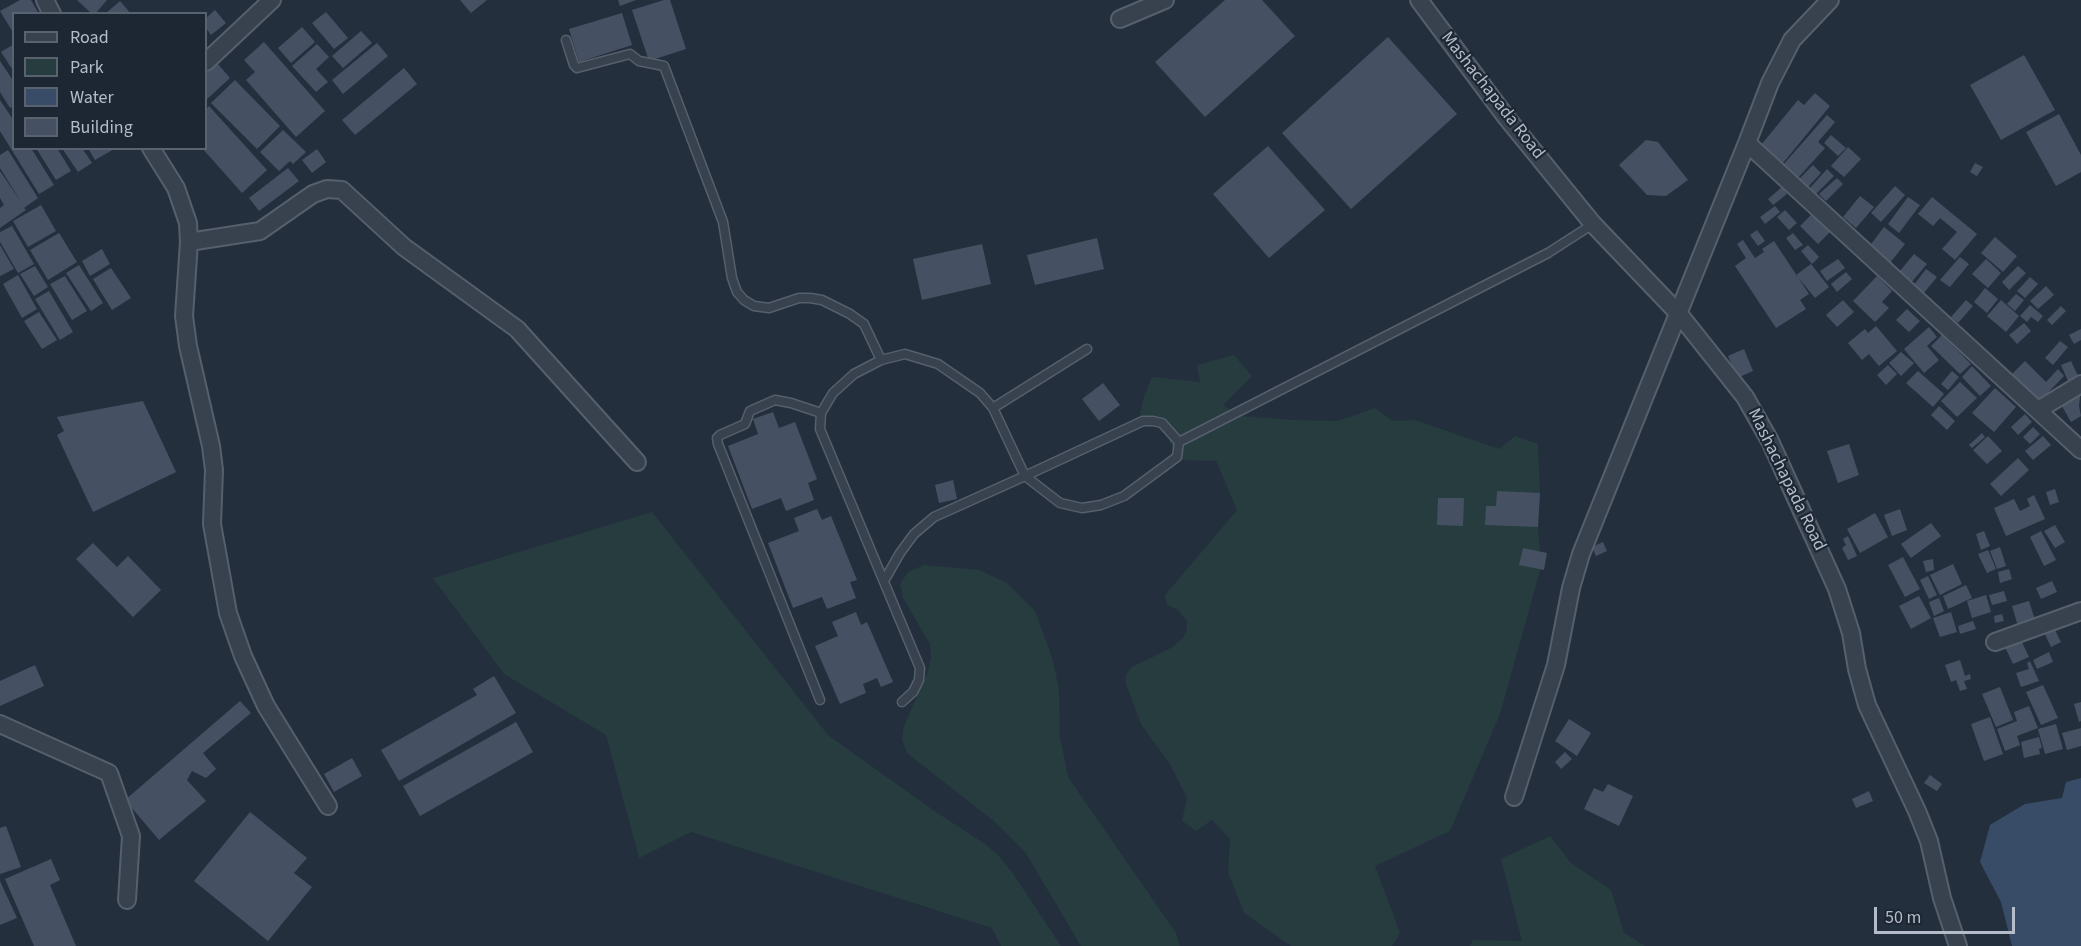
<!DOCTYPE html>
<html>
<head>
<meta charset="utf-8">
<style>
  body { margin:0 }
  #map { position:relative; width:2081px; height:946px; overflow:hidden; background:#242f3e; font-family:"Source Sans 3",sans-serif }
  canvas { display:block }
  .legend { position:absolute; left:12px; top:12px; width:195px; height:138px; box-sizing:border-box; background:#1d2633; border:2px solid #59626f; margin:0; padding:8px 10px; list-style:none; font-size:18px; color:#b4bcc9 }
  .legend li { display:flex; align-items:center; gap:12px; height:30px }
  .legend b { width:30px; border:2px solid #59626f }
  .scale { position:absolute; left:1874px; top:907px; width:141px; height:27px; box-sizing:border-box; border:3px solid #b4bcc9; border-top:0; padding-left:8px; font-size:18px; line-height:21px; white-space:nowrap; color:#b4bcc9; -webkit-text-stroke:4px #1d2633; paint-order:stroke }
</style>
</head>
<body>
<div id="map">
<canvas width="2081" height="946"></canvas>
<ul class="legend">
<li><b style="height:8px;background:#38414e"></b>Road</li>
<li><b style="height:16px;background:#263c3f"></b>Park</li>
<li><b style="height:16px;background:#394c67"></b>Water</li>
<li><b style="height:16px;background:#455162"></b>Building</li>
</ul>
<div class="scale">50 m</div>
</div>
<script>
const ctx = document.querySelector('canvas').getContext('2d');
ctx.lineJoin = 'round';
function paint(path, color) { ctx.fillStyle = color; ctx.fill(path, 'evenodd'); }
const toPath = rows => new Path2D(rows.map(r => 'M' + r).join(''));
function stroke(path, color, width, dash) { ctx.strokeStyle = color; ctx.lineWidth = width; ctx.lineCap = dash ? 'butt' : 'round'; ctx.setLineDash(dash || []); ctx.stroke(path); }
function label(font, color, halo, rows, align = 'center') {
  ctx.font = font + ' "Source Sans 3",sans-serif'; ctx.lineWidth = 4.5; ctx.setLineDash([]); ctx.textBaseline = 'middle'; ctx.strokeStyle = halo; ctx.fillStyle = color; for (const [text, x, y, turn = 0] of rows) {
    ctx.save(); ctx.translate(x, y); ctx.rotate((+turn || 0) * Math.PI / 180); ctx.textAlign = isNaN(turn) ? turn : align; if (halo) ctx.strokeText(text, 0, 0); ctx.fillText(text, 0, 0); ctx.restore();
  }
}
const green = toPath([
  [1234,355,1252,376,1223,405,1241,416,1294,420,1338,421,1375,408,1393,421,1415,420,1499,449,1515,436,1538,444,1540,493,1538,527,1541,567,1500,714,1450,831,1375,866,1400,933,1392,946,1291,946,1244,913,1228,872,1230,839,1212,820,1196,831,1182,821,1187,798,1171,766,1141,724,1125,681,1126,675,1132,667,1171,648,1183,638,1187,629,1187,621,1177,609,1167,605,1165,595,1237,510,1216,461,1177,460,1164,427,1138,424,1144,396,1152,377,1200,382,1197,365],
  [652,512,828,735,936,812,985,844,998,855,1012,872,1061,946,1001,946,992,928,691,832,639,858,606,735,504,674,433,578],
  [924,565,979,570,1007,583,1035,611,1053,660,1059,691,1060,737,1068,777,1176,933,1180,946,1081,946,1025,852,995,822,908,754,902,740,904,726,928,671,931,658,930,644,903,598,900,584,908,572],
  [1550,836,1571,863,1611,890,1624,933,1645,946,1470,946,1473,940,1522,941,1501,859]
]);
const water = toPath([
  [2081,778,2081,946,2012,946,2001,902,1980,862,1990,825,2025,804,2062,798,2066,782]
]);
const building = toPath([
  [20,0,31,0,39,14,14,14,14,34,0,11],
  [77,0,107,0,95,14,92,14],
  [460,0,487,0,471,13],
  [618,0,636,0,620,6],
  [664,0,670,0,686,49,649,61,632,10],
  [1225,0,1262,0,1295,36,1205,117,1155,62],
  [120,1,131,14,105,14],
  [215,10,226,23,211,35,206,28,206,18],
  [326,12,348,38,334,49,312,23],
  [622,13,632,45,579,62,569,29],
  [302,27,315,42,291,63,278,48],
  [361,31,372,43,343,68,332,56],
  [1388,37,1457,114,1351,209,1282,133],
  [264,42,325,111,296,137,246,80,255,72,244,60],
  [377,43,388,56,343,94,332,80],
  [14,44,14,72,1,52],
  [317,44,329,57,316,69,328,82,316,92,292,66],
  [2024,55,2055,110,2001,140,1970,85],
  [0,61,14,82,14,106,10,108,0,92],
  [217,63,230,78,206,100,206,73],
  [404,68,417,84,355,135,342,120],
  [235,80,280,126,257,149,211,103],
  [1815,93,1830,106,1783,163,1761,145,1798,100,1804,105],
  [0,100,14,121,14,148,31,148,54,185,39,194,0,131],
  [209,106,267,170,242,193,202,148,206,148,206,109],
  [2059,114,2081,155,2081,172,2056,186,2026,132],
  [1827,115,1835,122,1818,142,1825,148,1797,179,1782,166],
  [283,130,306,152,293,164,290,161,279,171,260,152],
  [1831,135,1846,148,1838,156,1824,143],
  [1646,140,1658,142,1688,180,1666,196,1647,195,1619,165],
  [1268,146,1325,210,1269,258,1213,194],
  [1848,147,1861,159,1844,177,1831,166],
  [36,148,57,148,71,171,56,180],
  [62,148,82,148,92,163,78,172],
  [88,148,116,148,95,160],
  [317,149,326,162,312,173,302,160],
  [8,150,38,198,24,208,26,210,0,228,0,208,4,205,0,198,0,171,21,202,0,168,0,155],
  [1975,163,1983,167,1977,176,1970,172],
  [1813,165,1821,173,1808,187,1799,179],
  [288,168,299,181,259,211,249,198],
  [1827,169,1834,176,1816,194,1810,188],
  [1837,178,1843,184,1826,201,1819,194],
  [1895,186,1905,195,1881,222,1871,213],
  [1782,187,1787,194,1773,205,1768,199],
  [1860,196,1874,207,1856,228,1843,217],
  [1908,197,1920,205,1899,233,1888,224],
  [1932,197,1977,234,1955,260,1942,249,1957,232,1940,218,1933,226,1918,214],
  [41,205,56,231,28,247,13,221],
  [1775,206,1780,212,1765,224,1760,217],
  [1785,210,1797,223,1789,230,1777,217],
  [1812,214,1830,232,1818,244,1800,226],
  [12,226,34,264,18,273,0,242,0,232],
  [1884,227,1905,244,1890,263,1869,247],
  [1757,230,1765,241,1758,246,1750,235],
  [59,233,77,262,48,280,30,250],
  [1793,233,1803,245,1795,250,1786,238],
  [1995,237,2017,256,2003,272,1981,253],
  [1097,238,1104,269,1035,285,1027,255],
  [1743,240,1755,258,1764,252,1762,249,1774,241,1809,294,1800,300,1806,309,1776,328,1735,266,1746,258,1737,244],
  [982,244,991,284,922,300,913,259],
  [0,245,14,269,0,276],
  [1808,245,1819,257,1812,264,1801,251],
  [102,249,110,264,90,276,82,261],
  [1914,254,1927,264,1910,284,1902,278,1904,275,1900,271],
  [1960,257,1969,264,1950,287,1940,280],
  [1838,259,1845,268,1827,281,1820,271],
  [1986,259,2001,273,1988,288,1972,274],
  [1811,264,1829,287,1815,298,1796,275],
  [79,265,103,303,91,311,66,273],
  [35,266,48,287,34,296,20,274],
  [2018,266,2026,273,2009,290,2002,282],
  [111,268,131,298,112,310,93,279],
  [1926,269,1937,277,1923,294,1913,286],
  [1846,272,1852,279,1837,292,1831,284],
  [18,275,37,309,22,318,3,284],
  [65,276,87,311,72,320,50,284],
  [1877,276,1892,291,1882,302,1889,308,1875,322,1853,301],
  [2030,277,2038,284,2025,298,2017,291],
  [2046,286,2054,295,2038,309,2030,301],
  [1985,288,1998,299,1987,313,1974,302],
  [49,291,73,332,60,340,35,299],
  [2016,294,2024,300,2015,311,2007,304],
  [1843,300,1854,312,1837,327,1826,315],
  [1966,300,1973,306,1958,323,1951,317],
  [2001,300,2019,316,2006,332,1987,316],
  [2030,305,2043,316,2038,322,2031,317,2027,322,2020,316],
  [2061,306,2066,311,2052,325,2047,320],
  [1907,309,1920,321,1909,332,1896,320],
  [39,312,57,340,42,349,24,321],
  [2024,323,2031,331,2017,344,2009,335],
  [1876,326,1897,351,1879,366,1869,354,1862,360,1848,343,1865,329,1868,333],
  [1929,327,1937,337,1927,346,1939,360,1924,373,1904,349],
  [2081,329,2081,340,2074,344,2069,335],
  [1942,335,1971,364,1960,374,1931,346],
  [2060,341,2068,347,2053,365,2045,358],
  [1744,349,1753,371,1737,378,1728,356],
  [1901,352,1914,363,1901,376,1889,363],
  [2025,361,2046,382,2058,369,2064,376,2039,402,2011,375],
  [2071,361,2078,376,2068,381,2061,365],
  [1888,365,1897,374,1886,385,1877,375],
  [1972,366,1991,386,1980,396,1962,377],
  [1918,371,1944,394,1933,407,1906,383],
  [1952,371,1959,377,1948,390,1941,384],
  [1960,382,1977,398,1957,417,1941,401],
  [1103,383,1120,405,1099,421,1082,399],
  [1995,388,2016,407,1994,432,1972,413],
  [2081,388,2079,406,2081,416,2071,422,2059,401],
  [143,401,176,472,93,512,57,435,64,431,57,417],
  [1939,406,1955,421,1947,430,1931,415],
  [773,412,779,428,795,422,817,479,808,483,814,500,786,511,781,498,752,509,728,446,758,434,753,419],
  [2025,414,2032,422,2018,435,2011,427],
  [2033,427,2040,434,2030,444,2023,437],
  [1982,433,1985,437,1972,448,1969,445],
  [1988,436,2002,451,1987,464,1973,450],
  [2043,436,2051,445,2033,460,2025,451],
  [1849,444,1859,475,1838,483,1827,451],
  [2018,458,2029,470,2001,496,1990,484],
  [953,480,957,499,939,503,935,485],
  [2055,489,2059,502,2050,505,2046,492],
  [1497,491,1540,493,1538,527,1485,525,1486,506,1496,506],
  [2034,495,2045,519,2006,536,1994,508,2014,499,2020,511,2030,506,2027,499],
  [1438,498,1464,498,1463,526,1437,525],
  [817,509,822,520,831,516,857,580,850,582,856,598,827,609,822,597,793,608,768,543,799,531,794,518],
  [1900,509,1907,530,1892,536,1884,515],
  [1875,513,1888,537,1860,553,1847,529],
  [1931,523,1941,536,1911,558,1901,544],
  [2055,525,2065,542,2055,548,2044,531],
  [1984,531,1990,546,1981,550,1976,534],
  [2041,531,2056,560,2044,566,2030,537],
  [1848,536,1857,556,1848,560,1842,548,1846,545,1843,539],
  [1603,542,1607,551,1596,556,1592,547],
  [93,543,117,567,128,556,161,590,133,617,76,559],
  [2000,547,2006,566,1997,569,1990,551],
  [1523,548,1547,553,1544,570,1519,565],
  [1988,550,1996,569,1987,573,1978,554],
  [1903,557,1920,589,1905,597,1888,565],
  [1933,559,1934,570,1926,572,1923,561],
  [1953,564,1962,584,1940,595,1930,575],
  [2009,569,2012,579,2000,583,1998,572],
  [1928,576,1937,595,1929,599,1920,580],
  [2052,581,2057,592,2041,599,2036,588],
  [1966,585,1972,598,1948,609,1943,596],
  [2004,591,2007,601,1992,605,1989,595],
  [1986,595,1991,612,1972,618,1967,601],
  [1919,596,1931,618,1911,629,1899,606],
  [1939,598,1944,611,1934,616,1929,602],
  [2029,601,2035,620,2018,626,2012,606],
  [856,612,861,625,867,622,893,682,881,687,877,678,863,684,866,693,840,704,815,646,838,636,832,622],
  [1951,612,1957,632,1940,637,1933,618],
  [2002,614,2004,621,1995,623,1994,616],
  [1973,621,1976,629,1960,634,1958,626],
  [2053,626,2061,642,2051,647,2043,630],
  [2021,640,2029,657,2013,664,2005,647],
  [2049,652,2053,662,2037,669,2033,660],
  [1960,660,1965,676,1970,674,1971,679,1964,681,1967,689,1960,691,1956,680,1951,682,1945,665],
  [2030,661,2039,681,2021,687,2016,673,2029,669,2027,663],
  [35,665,44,686,0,706,0,681],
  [494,676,516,713,399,781,381,750,477,695,473,689],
  [2043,685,2058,718,2041,725,2026,692],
  [2000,687,2013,720,1996,727,1982,694],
  [240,701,251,713,203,753,216,769,206,778,192,771,187,780,206,801,159,840,125,800],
  [2081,702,2081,721,2079,722,2074,704],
  [2029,706,2038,728,2017,736,2020,745,2005,751,1997,729,2017,721,2014,712],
  [1990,717,2003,754,1984,761,1971,724],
  [1569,719,1591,733,1577,756,1555,741],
  [516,722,533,752,420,816,403,786],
  [2056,724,2063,749,2045,754,2038,729],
  [2081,728,2081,746,2067,750,2062,733],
  [2039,737,2042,748,2039,749,2040,754,2024,758,2021,742],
  [1565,752,1572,759,1561,769,1555,762],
  [352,758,362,776,334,792,324,774],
  [1930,775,1942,784,1937,791,1924,783],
  [1608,784,1633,796,1619,826,1584,809,1594,788,1603,792],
  [1869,791,1873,801,1856,808,1852,799],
  [250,812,307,858,294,873,312,887,268,941,194,881],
  [6,826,21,867,0,874,0,828],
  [51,859,60,880,50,885,76,946,34,946,5,879],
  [0,881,17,918,0,925]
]);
const service = toPath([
  [566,40,574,65,577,68,630,54,639,61,664,66,723,222,732,278,737,292,744,300,754,306,769,308,799,298,810,298,822,300,850,314,864,324,881,360],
  [993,408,1087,349],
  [1179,442,1548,253,1593,224],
  [884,581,900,553,914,534,934,517,1025,476,1143,421,1153,421,1162,423,1179,442,1177,457,1124,496,1101,505,1082,508,1060,503,1025,476,993,408,980,393,938,364,905,354,881,360,854,374,833,393,821,413,820,429,920,668,919,680,913,692,902,702],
  [820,700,718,444,717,438,720,435,745,424,750,411,775,400,791,403,821,413]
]);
const minor = toPath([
  [45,0,52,14],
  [1419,0,1506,117,1593,224,1679,314,1745,397,1770,441,1837,589,1851,633,1857,669,1867,705,1917,811,1929,841,1942,898,1958,946],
  [1120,19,1165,0],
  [206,62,272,0],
  [1747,143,2081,450],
  [151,148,176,188,188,223,189,242,184,316,188,346,211,446,214,470,212,524,228,613,243,656,266,706,328,806],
  [189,242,260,231,313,194,327,189,342,190,404,247,517,329,637,462],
  [2038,410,2081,384],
  [1995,642,2081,611],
  [0,724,109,773,131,836,127,900],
  [1514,797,1556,665,1571,588,1581,554,1747,143,1770,83,1792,40,1830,0]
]);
const streetNames = [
  ["Mashachapada Road",1492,96,52],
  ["Mashachapada Road",1786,480,64]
];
paint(green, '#263c3f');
paint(water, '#394c67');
paint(building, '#455162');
stroke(service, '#565f6c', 11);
stroke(minor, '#565f6c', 20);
stroke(service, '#38414e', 8);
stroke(minor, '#38414e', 16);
label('18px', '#b4bcc9', '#1d2633', streetNames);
</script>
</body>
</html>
